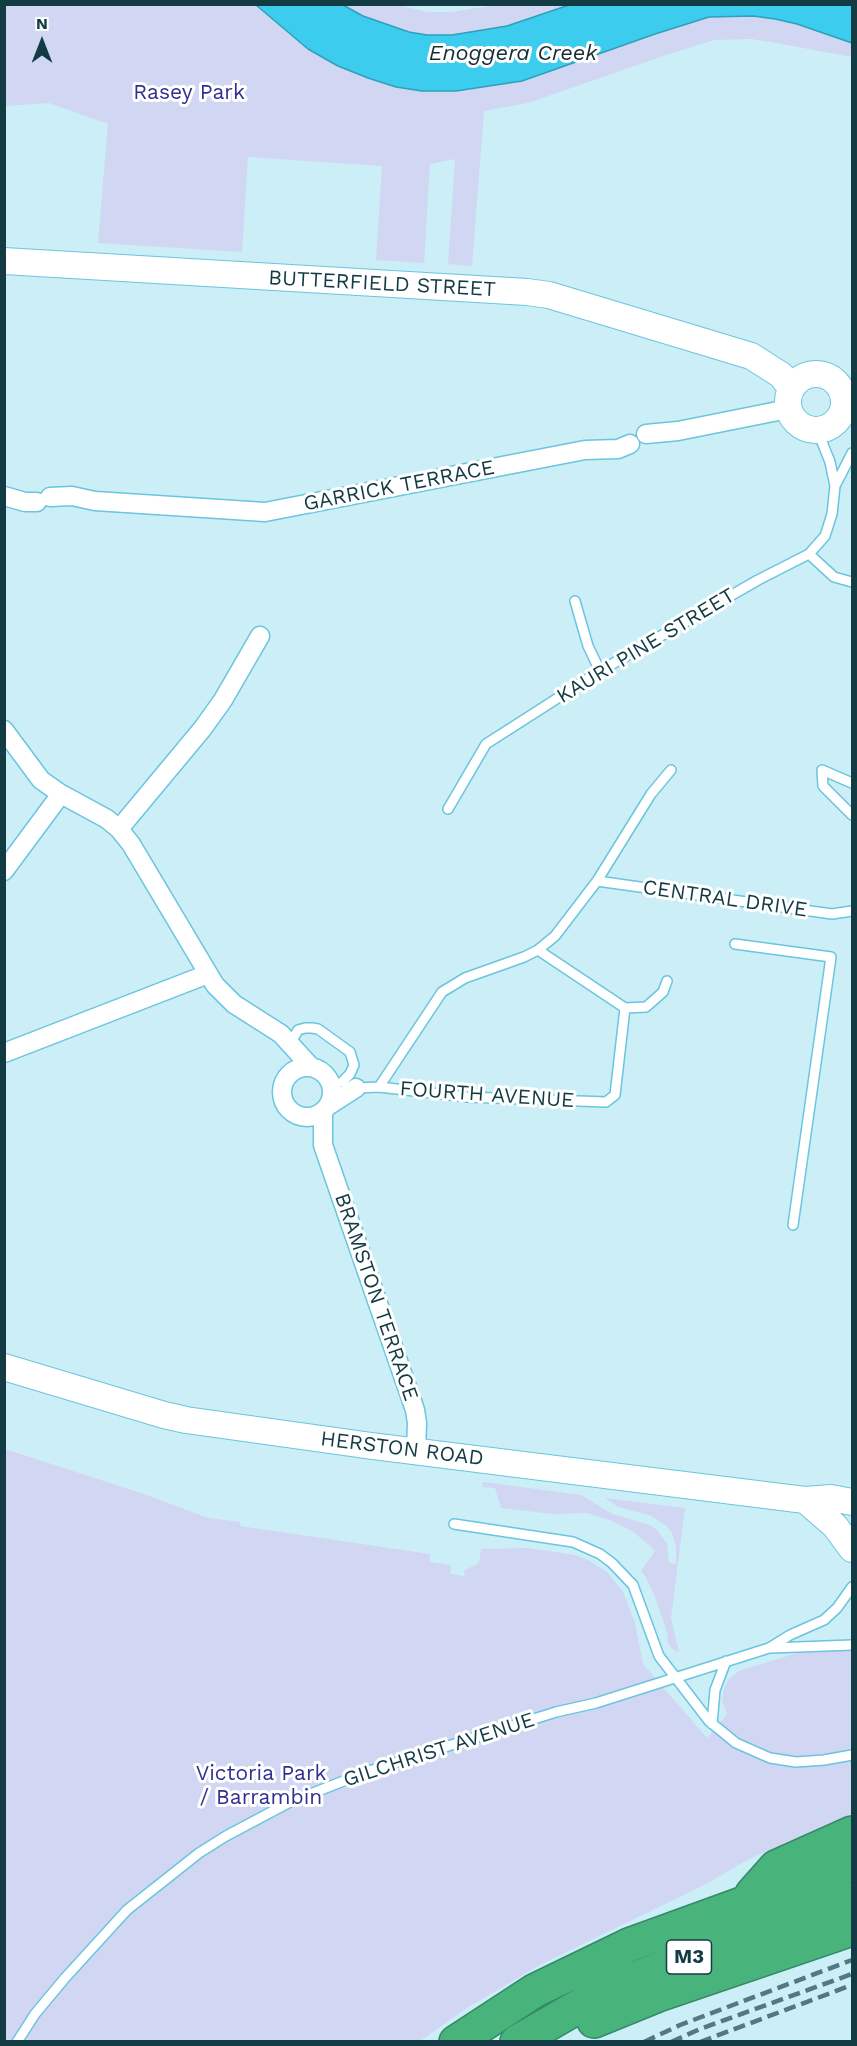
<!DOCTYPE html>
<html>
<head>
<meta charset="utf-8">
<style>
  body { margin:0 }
  #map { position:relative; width:857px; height:2046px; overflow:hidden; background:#cceef7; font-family:"Work Sans",sans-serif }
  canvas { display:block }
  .frame { position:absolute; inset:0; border:6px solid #133b44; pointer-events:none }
  .north { position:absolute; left:12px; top:12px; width:60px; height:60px; -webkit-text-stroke:4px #fff; paint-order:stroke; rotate:0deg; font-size:16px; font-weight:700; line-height:24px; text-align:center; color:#133b44 }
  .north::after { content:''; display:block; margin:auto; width:21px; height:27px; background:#133b44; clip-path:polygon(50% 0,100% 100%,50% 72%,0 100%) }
</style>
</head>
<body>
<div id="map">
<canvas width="857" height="2046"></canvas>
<div class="frame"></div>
<div class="north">N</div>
</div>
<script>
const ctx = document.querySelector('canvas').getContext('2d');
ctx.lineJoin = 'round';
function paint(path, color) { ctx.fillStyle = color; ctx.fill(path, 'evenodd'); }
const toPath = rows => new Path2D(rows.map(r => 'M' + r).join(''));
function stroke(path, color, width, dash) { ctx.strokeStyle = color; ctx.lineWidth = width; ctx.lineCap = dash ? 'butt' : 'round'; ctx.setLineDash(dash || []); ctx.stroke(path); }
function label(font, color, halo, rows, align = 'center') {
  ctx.font = font + ' "Work Sans",sans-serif'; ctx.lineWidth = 6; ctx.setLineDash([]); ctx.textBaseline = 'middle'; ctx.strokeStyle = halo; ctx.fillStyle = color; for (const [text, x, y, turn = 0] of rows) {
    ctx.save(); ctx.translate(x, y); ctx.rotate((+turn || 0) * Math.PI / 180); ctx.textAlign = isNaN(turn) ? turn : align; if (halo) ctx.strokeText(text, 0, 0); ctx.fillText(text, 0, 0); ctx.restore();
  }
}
const green = toPath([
  [4,5,256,5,277,23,368,78,396,87,422,91,456,91,522,81,655,34,709,17,753,16,797,24,852,43,852,57,771,42,751,39,714,40,663,56,528,103,484,111,472,266,448,264,455,159,430,164,424,263,376,260,382,166,248,157,242,252,98,243,108,124,49,103,5,106],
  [343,5,397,5,428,12,451,12,497,5,569,5,507,26,452,35,427,35,409,32,363,16],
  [5,1449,144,1494,208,1518,240,1522,240,1526,430,1554,430,1562,451,1565,450,1574,464,1576,465,1570,479,1563,481,1549,528,1548,575,1555,586,1559,607,1572,623,1592,635,1623,643,1664,707,1738,727,1714,722,1701,724,1688,729,1679,739,1671,797,1653,852,1650,852,1813,747,1860,708,1883,538,1966,467,2008,420,2041,5,2042],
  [483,1482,581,1495,612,1514,650,1525,657,1530,667,1544,669,1563,676,1564,676,1546,672,1533,666,1526,652,1516,618,1507,605,1498,685,1508,671,1618,679,1652,672,1649,667,1642,668,1635,655,1597,645,1576,641,1571,655,1551,650,1546,632,1531,612,1521,588,1513,553,1514,501,1508,495,1488,482,1487]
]);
const water = toPath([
  [256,5,343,5,363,16,409,32,427,35,452,35,507,26,569,5,852,5,852,43,797,24,775,19,753,16,709,17,655,34,522,81,456,91,422,91,396,87,368,78,338,66,308,49,256,5]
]);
const lane = toPath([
  [835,486,852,453],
  [809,554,834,577,852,582],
  [575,601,588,646,600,671],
  [852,783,822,770,823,786,852,815],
  [448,809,486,744,600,671,758,580,809,554,825,536,832,514,835,486,830,462,822,442,815,430],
  [597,881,832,914,852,911],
  [735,944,831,957,793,1225],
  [538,950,625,1008,646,1007,663,992,667,981],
  [290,1044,298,1030,305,1028,312,1028,318,1029,350,1052,354,1065,350,1074,342,1082],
  [379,1087,442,992,465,978,524,957,538,950,555,936,597,881,651,794,671,770],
  [356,1088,379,1087,467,1097,606,1102,615,1095,625,1008],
  [454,1524,573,1542,600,1554,612,1563,633,1585,659,1656,709,1721,736,1743,770,1758,796,1762,824,1760,852,1755],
  [771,1648,852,1645],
  [712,1724,715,1690,726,1661],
  [17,2042,35,2014,65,1978,127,1910,199,1853,226,1836,290,1802,369,1771,556,1712,596,1703,769,1648,790,1635,824,1620,837,1608,852,1587]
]);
const street = toPath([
  [646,434,678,431,788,409],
  [4,496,25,502,37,502],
  [50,497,72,496,95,501,265,512,585,450,618,449,630,444],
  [4,730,41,780,61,794,107,819,119,829,131,844,215,985,234,1004,281,1034,311,1067],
  [119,829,203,728,223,700,260,636],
  [4,871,61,794],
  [4,1053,208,974],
  '282 1092a25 25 0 1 1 50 0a25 25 0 1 1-50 0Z',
  [328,1106,356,1088],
  [323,1112,323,1145,415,1410,417,1423,416,1451]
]);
const secondary = toPath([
  [4,261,527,292,549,295,751,356,781,375,791,388],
  '788 402a28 28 0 1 1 56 0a28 28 0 1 1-56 0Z',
  [4,1367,164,1415,186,1420,372,1446,805,1500,831,1498,852,1502],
  [805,1500,835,1526,852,1549]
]);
const highway = toPath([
  [752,1894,776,1867,852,1833],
  [594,2021,658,1995,852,1929],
  [456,2042,534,1991,629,1945,852,1864],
  [517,2042,588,2001,631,1980,737,1940,852,1899]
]);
const rail = toPath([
  [644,2042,680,2025,852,1960],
  [671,2042,700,2029,852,1974],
  [700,2042,852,1985]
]);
const shields = [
  [689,1957,45]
];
const shieldNames = [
  ["M3",689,1957]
];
const parkNames = [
  ["Rasey Park",189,93],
  ["Victoria Park",261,1774],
  ["/ Barrambin",261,1798]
];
const streetNames = [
  ["BUTTERFIELD STREET",382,284,3],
  ["GARRICK TERRACE",399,486,-11],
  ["KAURI PINE STREET",646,646,-31],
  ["CENTRAL DRIVE",725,899,8],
  ["FOURTH AVENUE",487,1095,4],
  ["BRAMSTON TERRACE",376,1297,71],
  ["HERSTON ROAD",402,1449,7],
  ["GILCHRIST AVENUE",439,1750,-18]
];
const waterNames = [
  ["Enoggera Creek",513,54]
];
paint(green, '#d1d6f3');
paint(water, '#3bccee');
stroke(water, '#2fa0bb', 1.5);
stroke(lane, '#6ac5de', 12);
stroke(street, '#6ac5de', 21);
stroke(secondary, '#6ac5de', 28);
stroke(highway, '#358968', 36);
stroke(lane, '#fff', 9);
stroke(street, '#fff', 18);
stroke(secondary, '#fff', 26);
stroke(highway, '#48b37b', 33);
stroke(rail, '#527881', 4.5, [12, 6]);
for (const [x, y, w] of shields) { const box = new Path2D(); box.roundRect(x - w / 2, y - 17, w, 34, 4.5); ctx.fillStyle = '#fff'; ctx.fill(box); stroke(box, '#133b44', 1.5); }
label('bold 20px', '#133b44', null, shieldNames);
label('21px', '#332f92', '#fff', parkNames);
label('21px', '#133b44', '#fff', streetNames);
label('italic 22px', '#162d33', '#fff', waterNames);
</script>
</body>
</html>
